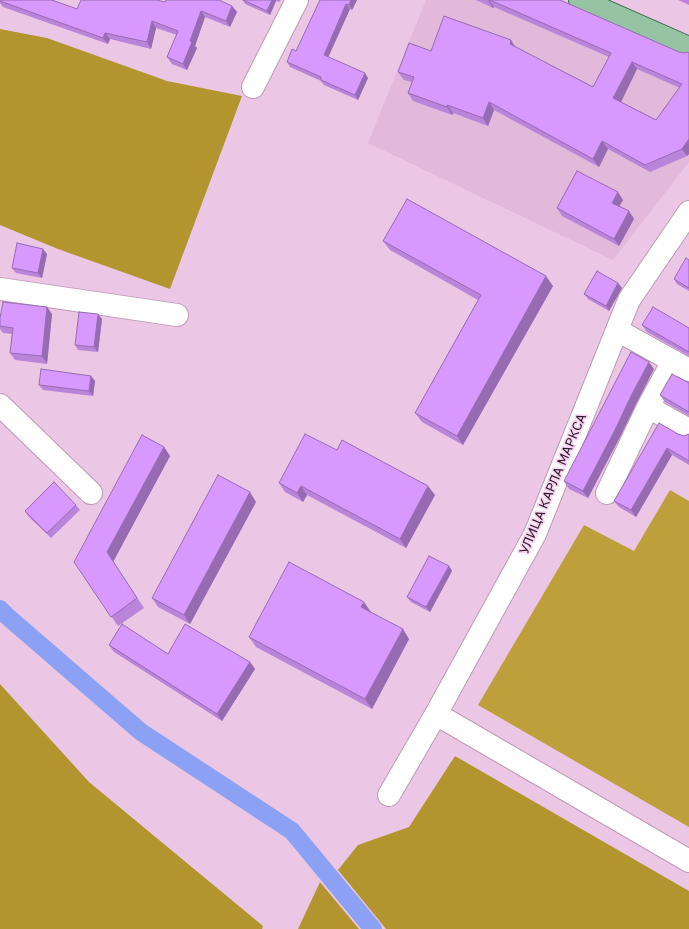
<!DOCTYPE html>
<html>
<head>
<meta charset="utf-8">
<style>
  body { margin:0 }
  canvas { display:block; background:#ebc7e5 }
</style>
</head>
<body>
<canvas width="689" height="929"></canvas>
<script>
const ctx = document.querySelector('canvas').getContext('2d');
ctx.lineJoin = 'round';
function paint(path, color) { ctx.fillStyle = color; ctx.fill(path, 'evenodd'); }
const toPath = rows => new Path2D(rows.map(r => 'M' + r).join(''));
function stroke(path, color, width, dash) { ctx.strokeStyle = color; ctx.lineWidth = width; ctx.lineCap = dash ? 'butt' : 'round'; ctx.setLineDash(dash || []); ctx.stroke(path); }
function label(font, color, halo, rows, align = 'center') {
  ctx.font = font + ' "Golos Text",sans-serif'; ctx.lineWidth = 3.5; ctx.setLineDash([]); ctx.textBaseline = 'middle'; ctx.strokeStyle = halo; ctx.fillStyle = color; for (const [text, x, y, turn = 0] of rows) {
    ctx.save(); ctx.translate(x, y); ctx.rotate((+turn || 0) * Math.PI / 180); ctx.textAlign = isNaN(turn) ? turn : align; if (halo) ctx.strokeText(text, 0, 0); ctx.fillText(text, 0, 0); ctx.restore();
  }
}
const built = toPath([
  [426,0,558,0,689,57,689,162,613,260,368,143]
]);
const green = toPath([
  [670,490,689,501,689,827,478,705,584,525,634,551]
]);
const forest = toPath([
  [0,29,47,38,167,81,242,96,170,289,58,249,0,225],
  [0,684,89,782,263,926,262,929,0,929],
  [455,756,689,891,689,929,386,929,338,870,358,845,409,827],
  [320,882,359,929,298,929]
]);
const canal = toPath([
  [0,609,8,617,141,732,292,831,373,929]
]);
const minor = toPath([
  [253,87,297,0],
  [0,289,177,315],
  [617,330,689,370],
  [0,405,91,493],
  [648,407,689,430],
  [607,493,648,407,673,361],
  [436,714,689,861],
  [389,795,436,714,535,534,629,300,689,212]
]);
const major = toPath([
  [580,0,689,48]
]);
const wall = toPath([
  [0,0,77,9,165,2,232,6,237,12,230,27,205,17,195,46,197,48,187,70,172,64,167,57,177,35,156,28,151,49,110,39,108,44,3,7,0,3],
  [243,0,281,0,279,2,276,1,270,15,245,4],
  [320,0,357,0,352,10,350,9,328,57,368,78,358,100,324,85,321,81,290,67,287,62,296,51],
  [476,0,560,0,679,52,689,53,689,154,687,156,650,172,608,149,599,167,494,110,488,126,453,113,452,115,413,101,408,93,412,82,404,80,398,72,431,51,515,47,593,87,609,57,494,7,493,8],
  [637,69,680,88,656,120,621,102],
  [678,0,689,0,689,5],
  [623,200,619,206,629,211,634,219,619,246,562,216,557,208],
  [383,241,553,286,463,445,422,422,415,413,478,300,390,250],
  [47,254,42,278,16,273,12,268],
  [689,260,689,291,677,284,674,279],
  [618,283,622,288,609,311,588,299,584,294],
  [47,307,52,314,47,364,15,360,10,353,12,334,3,333,0,329,0,318],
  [102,319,98,352,78,350,75,345],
  [642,325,689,328,689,356,647,332],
  [654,369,637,402,620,437,588,498,569,489,564,481],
  [91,376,95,381,93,396,43,390,39,385],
  [689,383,689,416,665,402,660,395],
  [678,434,684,436,689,434,689,465,672,455,636,517,619,507,614,501],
  [164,447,170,456,113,562,144,608,118,626,74,562],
  [337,450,435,495,406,548,307,495,303,502,285,492,279,483],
  [256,502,190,624,158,607,152,598],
  [76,505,80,510,51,538,28,516,25,511],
  [449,566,452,571,430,612,411,602,407,597],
  [370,612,409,639,372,709,256,647,249,637],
  [109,645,168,654,250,662,255,669,222,721,114,652]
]);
const shadedWall = toPath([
  [272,0,276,0,276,1,270,15,267,11],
  [351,0,357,0,352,10,349,5],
  [488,0,489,0,494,7,493,8],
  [346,4,350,9,327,60,324,55],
  [232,6,237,12,230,27,226,21],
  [201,11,205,17,195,46,197,48,187,70,183,64,190,41],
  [152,21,156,28,151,49,147,42],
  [105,33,110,39,108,44,103,38],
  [511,40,516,48,510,44],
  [632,62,637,69,619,106,613,98],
  [365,73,368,78,358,100,355,95],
  [489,102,494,110,488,126,483,118],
  [447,105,453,113,452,115,447,107],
  [689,139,689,154,687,156,682,149],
  [602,141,608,149,599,167,593,159],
  [618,192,623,200,617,210,612,203],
  [629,211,634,219,619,246,614,239],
  [43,249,47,254,42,278,38,273],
  [546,276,553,286,463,445,457,436],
  [618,283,622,288,609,311,606,306],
  [47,307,52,314,47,364,42,356],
  [98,314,102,319,98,352,94,347],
  [649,362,654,369,637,402,620,437,588,498,583,491,632,394],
  [91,376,95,381,93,396,89,391],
  [164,447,170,456,113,562,144,608,107,552],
  [667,448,672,455,636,517,631,510],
  [301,486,307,495,303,502,297,493],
  [428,486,435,495,406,548,400,539],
  [250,492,256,502,190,624,184,615],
  [449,566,452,571,430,612,426,607],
  [364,602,371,612,368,616,361,607],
  [403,629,409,639,372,709,365,699],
  [250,662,255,669,222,721,217,714]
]);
const building = toPath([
  [0,0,52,0,77,9,81,0,157,0,165,2,166,0,219,0,232,6,226,21,201,11,190,41,192,42,183,64,167,57,178,31,152,21,147,42,105,33,103,38,0,1,0,0],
  [243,0,272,0,267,11,243,0],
  [320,0,351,0,349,5,346,4,324,55,365,73,355,95,321,80,321,77,287,62,292,49,296,51,320,0],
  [490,0,560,0,679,52,685,53,687,52,689,53,689,139,682,149,645,165,602,141,593,159,489,102,483,118,447,105,447,107,408,93,414,77,398,72,409,43,431,51,444,16,511,40,510,44,593,87,611,53,490,0],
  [632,62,682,84,656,120,613,98,632,62],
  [577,171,618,192,612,203,629,211,614,239,557,208,577,171],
  [407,199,546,276,457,436,415,413,481,295,383,241,407,199],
  [17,243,43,249,38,273,12,268,17,243],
  [686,258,689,260,689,288,674,279,686,258],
  [597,271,618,283,606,306,584,294,597,271],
  [3,302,47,307,42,356,10,353,13,328,0,326,0,318,3,302],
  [653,307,689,328,689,352,642,325,653,307],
  [79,312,98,314,94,347,75,345,79,312],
  [631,352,649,362,632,394,615,430,583,491,564,481,631,352],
  [41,369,91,376,89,391,39,385,41,369],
  [672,374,689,383,689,412,660,395,672,374],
  [659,423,678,434,684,436,689,434,689,461,667,448,631,510,614,501,659,423],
  [305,434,337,450,342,440,428,486,400,539,301,486,297,493,279,483,305,434],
  [142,435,164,447,107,552,137,598,111,617,74,562,142,435],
  [218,475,250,492,184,615,152,598,218,475],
  [54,482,76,505,47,533,25,511,54,482],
  [429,556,449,566,426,607,407,597,429,556],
  [289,562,364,602,361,607,403,629,365,699,249,637,289,562],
  [122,624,168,654,185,624,250,662,217,714,109,645,122,624]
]);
const streetNames = [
  ["УЛИЦА КАРЛА МАРКСА",553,484,-67]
];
paint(built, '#e2b8db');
paint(green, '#bd9f3c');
paint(forest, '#b2952f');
stroke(canal, '#8da1f4', 18);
stroke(minor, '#be9bb7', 24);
stroke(major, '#406e4f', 24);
stroke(minor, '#fff', 22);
stroke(major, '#95c3a3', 22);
paint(wall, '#ba84da');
paint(shadedWall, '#976bb2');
paint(building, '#d899fe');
stroke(building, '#976bb2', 1);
label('13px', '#271924', '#f9d3f2', streetNames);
</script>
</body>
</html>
